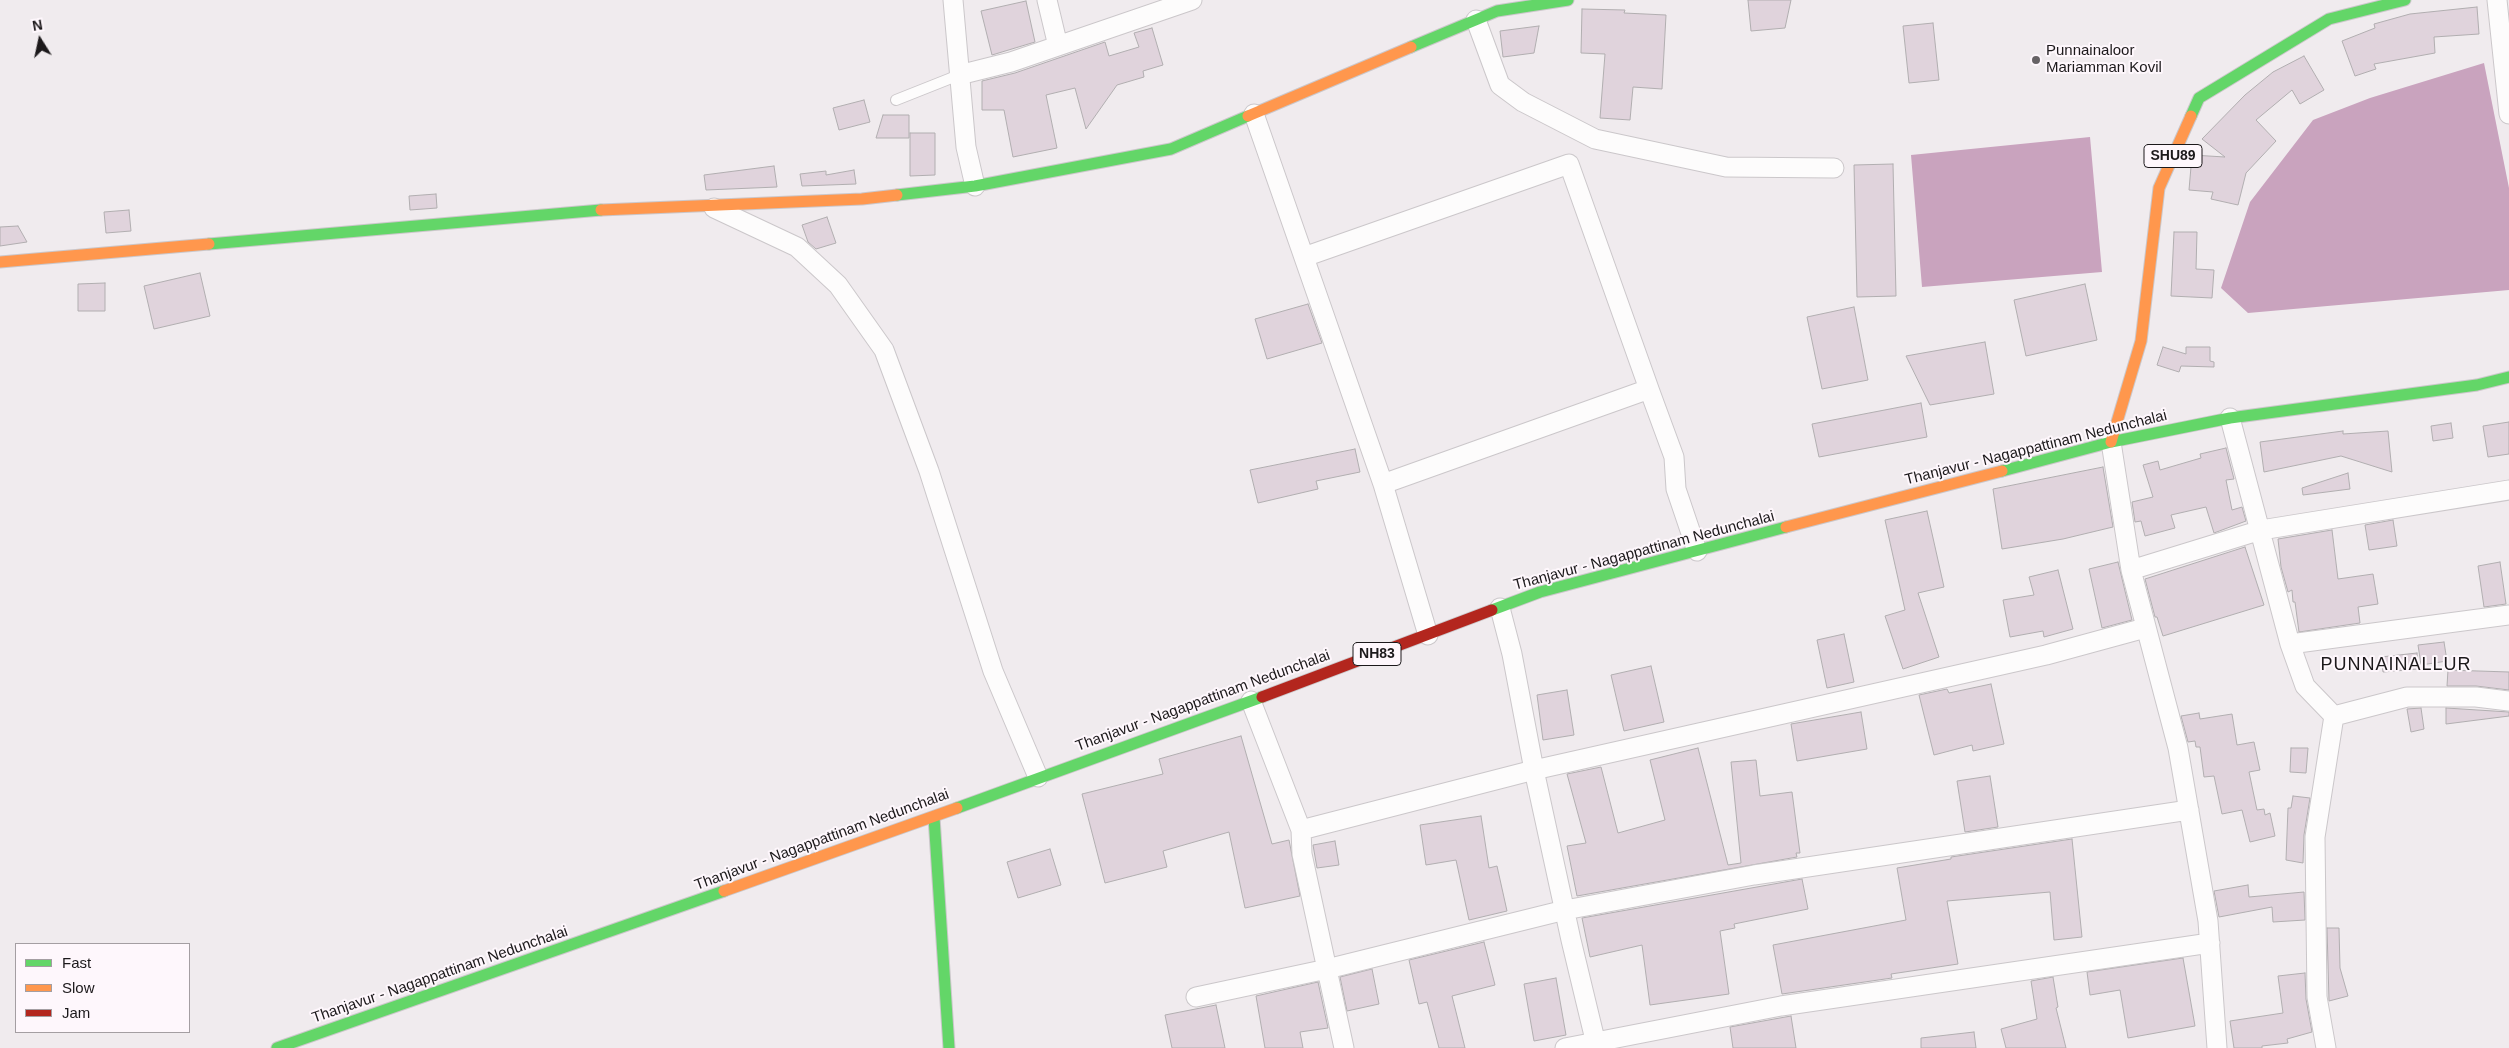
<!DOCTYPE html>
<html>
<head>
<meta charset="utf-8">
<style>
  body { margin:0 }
  #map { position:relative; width:2509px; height:1048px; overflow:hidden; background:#f0ebee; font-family:Arial,sans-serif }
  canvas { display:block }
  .legend { position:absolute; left:15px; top:943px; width:175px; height:90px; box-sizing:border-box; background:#fef7fc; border:1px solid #a49ea2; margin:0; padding:6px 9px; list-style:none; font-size:15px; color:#1c191b }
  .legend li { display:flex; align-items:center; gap:10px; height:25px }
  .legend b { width:25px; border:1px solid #a49ea2 }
  .north { position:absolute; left:15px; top:15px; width:50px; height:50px; -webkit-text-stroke:4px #fef7fc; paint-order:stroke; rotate:350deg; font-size:14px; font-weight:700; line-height:20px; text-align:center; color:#1c191b }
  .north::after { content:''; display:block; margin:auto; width:18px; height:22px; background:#1c191b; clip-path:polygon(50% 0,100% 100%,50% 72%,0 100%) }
</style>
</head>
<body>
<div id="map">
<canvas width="2509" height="1048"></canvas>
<ul class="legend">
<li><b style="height:6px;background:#63d668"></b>Fast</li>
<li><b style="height:6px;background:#ff974d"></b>Slow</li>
<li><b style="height:6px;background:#b3261e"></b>Jam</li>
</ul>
<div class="north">N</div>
</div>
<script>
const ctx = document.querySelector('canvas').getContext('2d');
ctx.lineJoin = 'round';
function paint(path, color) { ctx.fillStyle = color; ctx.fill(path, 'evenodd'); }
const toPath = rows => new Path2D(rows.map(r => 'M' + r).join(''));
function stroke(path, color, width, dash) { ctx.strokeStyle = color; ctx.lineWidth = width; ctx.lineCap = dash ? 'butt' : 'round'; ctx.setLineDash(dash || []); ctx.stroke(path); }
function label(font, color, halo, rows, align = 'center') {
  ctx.font = font + ' Arial,sans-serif'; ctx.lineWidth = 4; ctx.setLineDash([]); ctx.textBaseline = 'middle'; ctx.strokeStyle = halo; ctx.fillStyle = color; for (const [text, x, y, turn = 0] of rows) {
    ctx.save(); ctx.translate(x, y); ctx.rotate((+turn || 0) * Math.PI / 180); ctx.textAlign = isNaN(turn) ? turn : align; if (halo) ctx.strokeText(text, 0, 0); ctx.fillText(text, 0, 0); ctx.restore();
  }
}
const water = toPath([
  [2484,63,2509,188,2509,290,2248,313,2221,288,2250,202,2313,120,2370,98],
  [2090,137,2102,272,1922,287,1911,155]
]);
const building = toPath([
  [1748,0,1791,0,1785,28,1751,31,1748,0],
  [1026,1,1035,42,992,55,981,11,1026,1],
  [2477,7,2479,34,2434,37,2435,53,2374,64,2376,69,2355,76,2342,41,2375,28,2374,24,2410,14,2477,7],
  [1582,9,1625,10,1624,13,1666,15,1662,89,1633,87,1630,120,1600,118,1605,54,1581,53,1582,9],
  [1933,23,1939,80,1909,83,1903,26,1933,23],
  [1539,26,1534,53,1503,57,1500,31,1539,26],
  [1152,28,1163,65,1143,71,1144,77,1117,85,1086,129,1075,88,1046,95,1057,148,1013,157,1004,110,982,110,982,81,1015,73,1105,42,1109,56,1139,47,1134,33,1152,28],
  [2304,56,2324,90,2300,104,2292,90,2256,120,2276,141,2246,173,2238,205,2211,199,2213,192,2189,190,2192,155,2225,157,2202,139,2245,95,2273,72,2304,56],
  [864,100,870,122,839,130,833,108,864,100],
  [883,115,909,115,909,138,876,138,883,115],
  [910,133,935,133,935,175,910,176,910,133],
  [1893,164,1896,296,1857,297,1854,165,1893,164],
  [774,166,777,187,706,190,704,175,774,166],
  [854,170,856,184,802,186,800,174,826,171,826,175,854,170],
  [436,194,437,208,410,210,409,196,436,194],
  [129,210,131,231,106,233,104,212,129,210],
  [827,217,836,243,816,249,808,242,802,225,827,217],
  [18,226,27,242,0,246,0,227,18,226],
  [2174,232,2197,232,2196,269,2214,270,2212,298,2171,296,2174,232],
  [200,273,210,316,154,329,144,286,200,273],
  [105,283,105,311,78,311,78,284,105,283],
  [2085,284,2097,340,2026,356,2014,300,2085,284],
  [1308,304,1322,343,1267,359,1255,319,1308,304],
  [1854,307,1868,380,1822,389,1807,317,1854,307],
  [1985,342,1994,394,1930,405,1906,356,1985,342],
  [2163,347,2186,354,2186,347,2210,347,2210,361,2214,362,2214,367,2181,366,2179,372,2157,365,2163,347],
  [1921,403,1927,437,1819,457,1812,424,1921,403],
  [2509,422,2509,454,2488,457,2483,426,2509,422],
  [2451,423,2453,438,2433,441,2431,426,2451,423],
  [2343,431,2343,434,2388,431,2392,472,2341,456,2264,472,2260,442,2343,431],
  [2226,448,2234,479,2226,480,2232,510,2242,507,2246,521,2214,533,2206,507,2171,515,2175,528,2145,536,2141,521,2135,522,2132,502,2153,497,2143,465,2158,461,2160,470,2201,458,2200,454,2226,448],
  [1355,449,1360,472,1316,481,1318,489,1258,503,1250,470,1355,449],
  [2103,467,2113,527,2063,539,2002,549,1993,489,2103,467],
  [2348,473,2350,489,2303,495,2302,488,2348,473],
  [1927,511,1944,587,1918,593,1939,657,1903,669,1885,616,1905,610,1885,520,1927,511],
  [2393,520,2397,546,2369,550,2365,525,2393,520],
  [2332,530,2338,579,2373,574,2378,604,2358,607,2360,623,2299,632,2295,602,2293,602,2292,590,2288,592,2281,567,2278,539,2332,530],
  [2245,547,2264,605,2163,636,2157,617,2155,617,2145,579,2245,547],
  [2118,562,2132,620,2102,628,2089,569,2118,562],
  [2500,562,2506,604,2484,607,2478,566,2500,562],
  [2058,570,2073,629,2044,637,2043,631,2010,637,2003,600,2034,595,2029,577,2058,570],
  [1844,634,1854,682,1827,688,1817,640,1844,634],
  [2444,642,2447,661,2421,665,2418,645,2444,642],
  [2417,653,2418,669,2383,672,2381,657,2417,653],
  [1651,666,1664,722,1624,731,1611,675,1651,666],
  [2448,670,2509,672,2509,690,2476,686,2447,686,2448,670],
  [1991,684,2004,744,1973,751,1972,745,1934,755,1919,695,1947,689,1949,693,1991,684],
  [1567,690,1574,735,1543,740,1537,695,1567,690],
  [2421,708,2424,729,2411,732,2407,709,2421,708],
  [2446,708,2509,712,2509,716,2446,724,2446,708],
  [1861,712,1867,749,1797,761,1791,724,1861,712],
  [2199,713,2200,719,2232,714,2237,745,2254,742,2260,770,2249,772,2257,810,2264,809,2265,815,2270,813,2275,836,2250,842,2242,810,2222,814,2214,776,2204,777,2200,747,2196,747,2195,741,2188,742,2181,716,2199,713],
  [1241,736,1272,844,1289,840,1300,896,1245,908,1229,832,1163,851,1167,867,1105,883,1082,794,1163,774,1159,759,1241,736],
  [1698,748,1728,865,1741,863,1731,762,1756,760,1760,796,1792,792,1800,853,1796,853,1797,857,1577,896,1567,846,1586,843,1567,774,1601,767,1618,833,1665,820,1650,760,1698,748],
  [2291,748,2308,748,2306,773,2290,772,2291,748],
  [1990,776,1998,827,1965,832,1957,781,1990,776],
  [2293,796,2310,798,2304,835,2303,863,2286,860,2288,808,2291,808,2293,796],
  [1481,816,1489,868,1497,866,1507,911,1469,920,1456,860,1426,865,1420,825,1481,816],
  [2072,839,2082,937,2054,940,2050,892,1947,901,1958,964,1891,974,1892,978,1782,994,1773,945,1906,920,1897,868,1951,859,1951,857,2072,839],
  [1335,841,1339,865,1317,868,1313,845,1335,841],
  [1050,849,1061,885,1018,898,1007,862,1050,849],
  [1802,879,1808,909,1734,924,1735,928,1720,931,1729,994,1650,1005,1642,945,1590,957,1582,918,1802,879],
  [2248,885,2249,897,2304,892,2305,920,2273,922,2272,907,2219,917,2214,891,2248,885],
  [2327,928,2339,928,2340,968,2348,996,2329,1001,2327,928],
  [1484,942,1495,985,1452,996,1465,1048,1439,1048,1427,1002,1419,1004,1409,960,1484,942],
  [2183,958,2195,1026,2128,1038,2120,990,2090,995,2087,972,2183,958],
  [1372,969,1379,1004,1347,1011,1340,977,1372,969],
  [2305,973,2306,999,2312,1032,2287,1039,2288,1043,2262,1046,2262,1048,2234,1048,2230,1021,2283,1013,2278,976,2305,973],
  [2053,977,2058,1007,2056,1008,2066,1048,2006,1048,2001,1029,2037,1019,2031,981,2053,977],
  [1556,978,1566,1035,1534,1041,1524,984,1556,978],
  [1318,982,1328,1028,1300,1032,1303,1048,1265,1048,1256,996,1318,982],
  [1216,1005,1225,1048,1172,1048,1165,1015,1216,1005],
  [1791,1016,1796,1048,1733,1048,1730,1027,1791,1016],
  [1974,1032,1976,1048,1921,1048,1921,1038,1974,1032]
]);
const lane = toPath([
  [896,100,959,75]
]);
const street = toPath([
  [953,0,966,147,975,186],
  [1047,0,1058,46],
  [2497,0,2509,114],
  [1476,20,1500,85,1523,102,1595,139,1726,167,1834,168],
  [959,75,1011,62,1192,0],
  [1254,114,1383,484,1428,635],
  [714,208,797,247,838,285,884,350,929,471,993,671,1038,777],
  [1304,257,1569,164,1649,389,1383,484],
  [1649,389,1674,457,1676,489,1697,551],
  [2230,418,2290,644,2305,686,2334,716],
  [2111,442,2131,570,2178,748,2208,921,2217,1048],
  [2131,570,2261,530,2509,490],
  [1500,608,1512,654,1534,770,1571,940,1597,1048],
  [2290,644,2509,615],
  [1251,701,1301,830,1302,854,1344,1048],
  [1301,830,1534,770,2046,655,2145,628],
  [1196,997,1327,969,1565,910,1754,875,2189,810],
  [1565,1048,1781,1006,2210,943],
  [2326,1048,2317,997,2315,837,2334,716,2407,697,2476,697,2509,701]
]);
const fast = toPath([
  [1411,47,1497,11,1568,0],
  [2191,116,2199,98,2329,19,2405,0],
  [897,195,975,186,1171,149,1248,116],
  [209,244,601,210],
  [2002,471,2111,442,2230,418,2477,385,2509,377],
  [1492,610,1540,592,1786,527],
  [957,808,1262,697],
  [934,817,949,1048],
  [277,1048,724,891]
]);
const slow = toPath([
  [1248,116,1411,47],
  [601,210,862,199,897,195],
  [0,262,209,244],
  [2111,442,2141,341,2159,188,2191,116],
  [1786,527,2002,471],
  [724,891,957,808]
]);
const jam = toPath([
  [1262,697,1492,610]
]);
const markers = [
  [2036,60,5,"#666265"]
];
const shields = [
  [2173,156,58],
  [1377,654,48]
];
const shieldNames = [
  ["SHU89",2173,156],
  ["NH83",1377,654]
];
const poiNames = [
  ["Punnainaloor",2046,51],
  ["Mariamman Kovil",2046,68]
];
const streetNames = [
  ["Thanjavur - Nagappattinam Nedunchalai",2036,448,-14],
  ["Thanjavur - Nagappattinam Nedunchalai",1644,551,-15],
  ["Thanjavur - Nagappattinam Nedunchalai",1203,701,-20],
  ["Thanjavur - Nagappattinam Nedunchalai",822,840,-20],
  ["Thanjavur - Nagappattinam Nedunchalai",440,975,-19]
];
const quarterNames = [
  ["PUNNAINALLUR",2396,665]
];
paint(water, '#c9a3be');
paint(building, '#e0d3dc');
stroke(building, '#b1aeb0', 1);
stroke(lane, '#cbc7ca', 12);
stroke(street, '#cbc7ca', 21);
stroke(fast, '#cbc7ca', 13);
stroke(slow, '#cbc7ca', 13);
stroke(jam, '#cbc7ca', 13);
stroke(lane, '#fdfcfc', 10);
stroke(street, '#fdfcfc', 19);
stroke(fast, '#63d668', 11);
stroke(slow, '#ff974d', 11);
stroke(jam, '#b3261e', 11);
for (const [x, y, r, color] of markers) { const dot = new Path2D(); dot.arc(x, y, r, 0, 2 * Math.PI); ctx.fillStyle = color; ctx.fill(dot); stroke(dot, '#fef7fc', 2); }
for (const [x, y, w] of shields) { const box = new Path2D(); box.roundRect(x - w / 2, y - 11.5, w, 23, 4); ctx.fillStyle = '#fef7fc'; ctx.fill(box); stroke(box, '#1c191b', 1); }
label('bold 14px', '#1c191b', null, shieldNames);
label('15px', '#1c191b', '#fef7fc', poiNames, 'left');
label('15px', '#1c191b', '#fef7fc', streetNames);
ctx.letterSpacing = '1px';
label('18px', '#1c191b', '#fef7fc', quarterNames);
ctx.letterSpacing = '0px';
</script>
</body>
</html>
